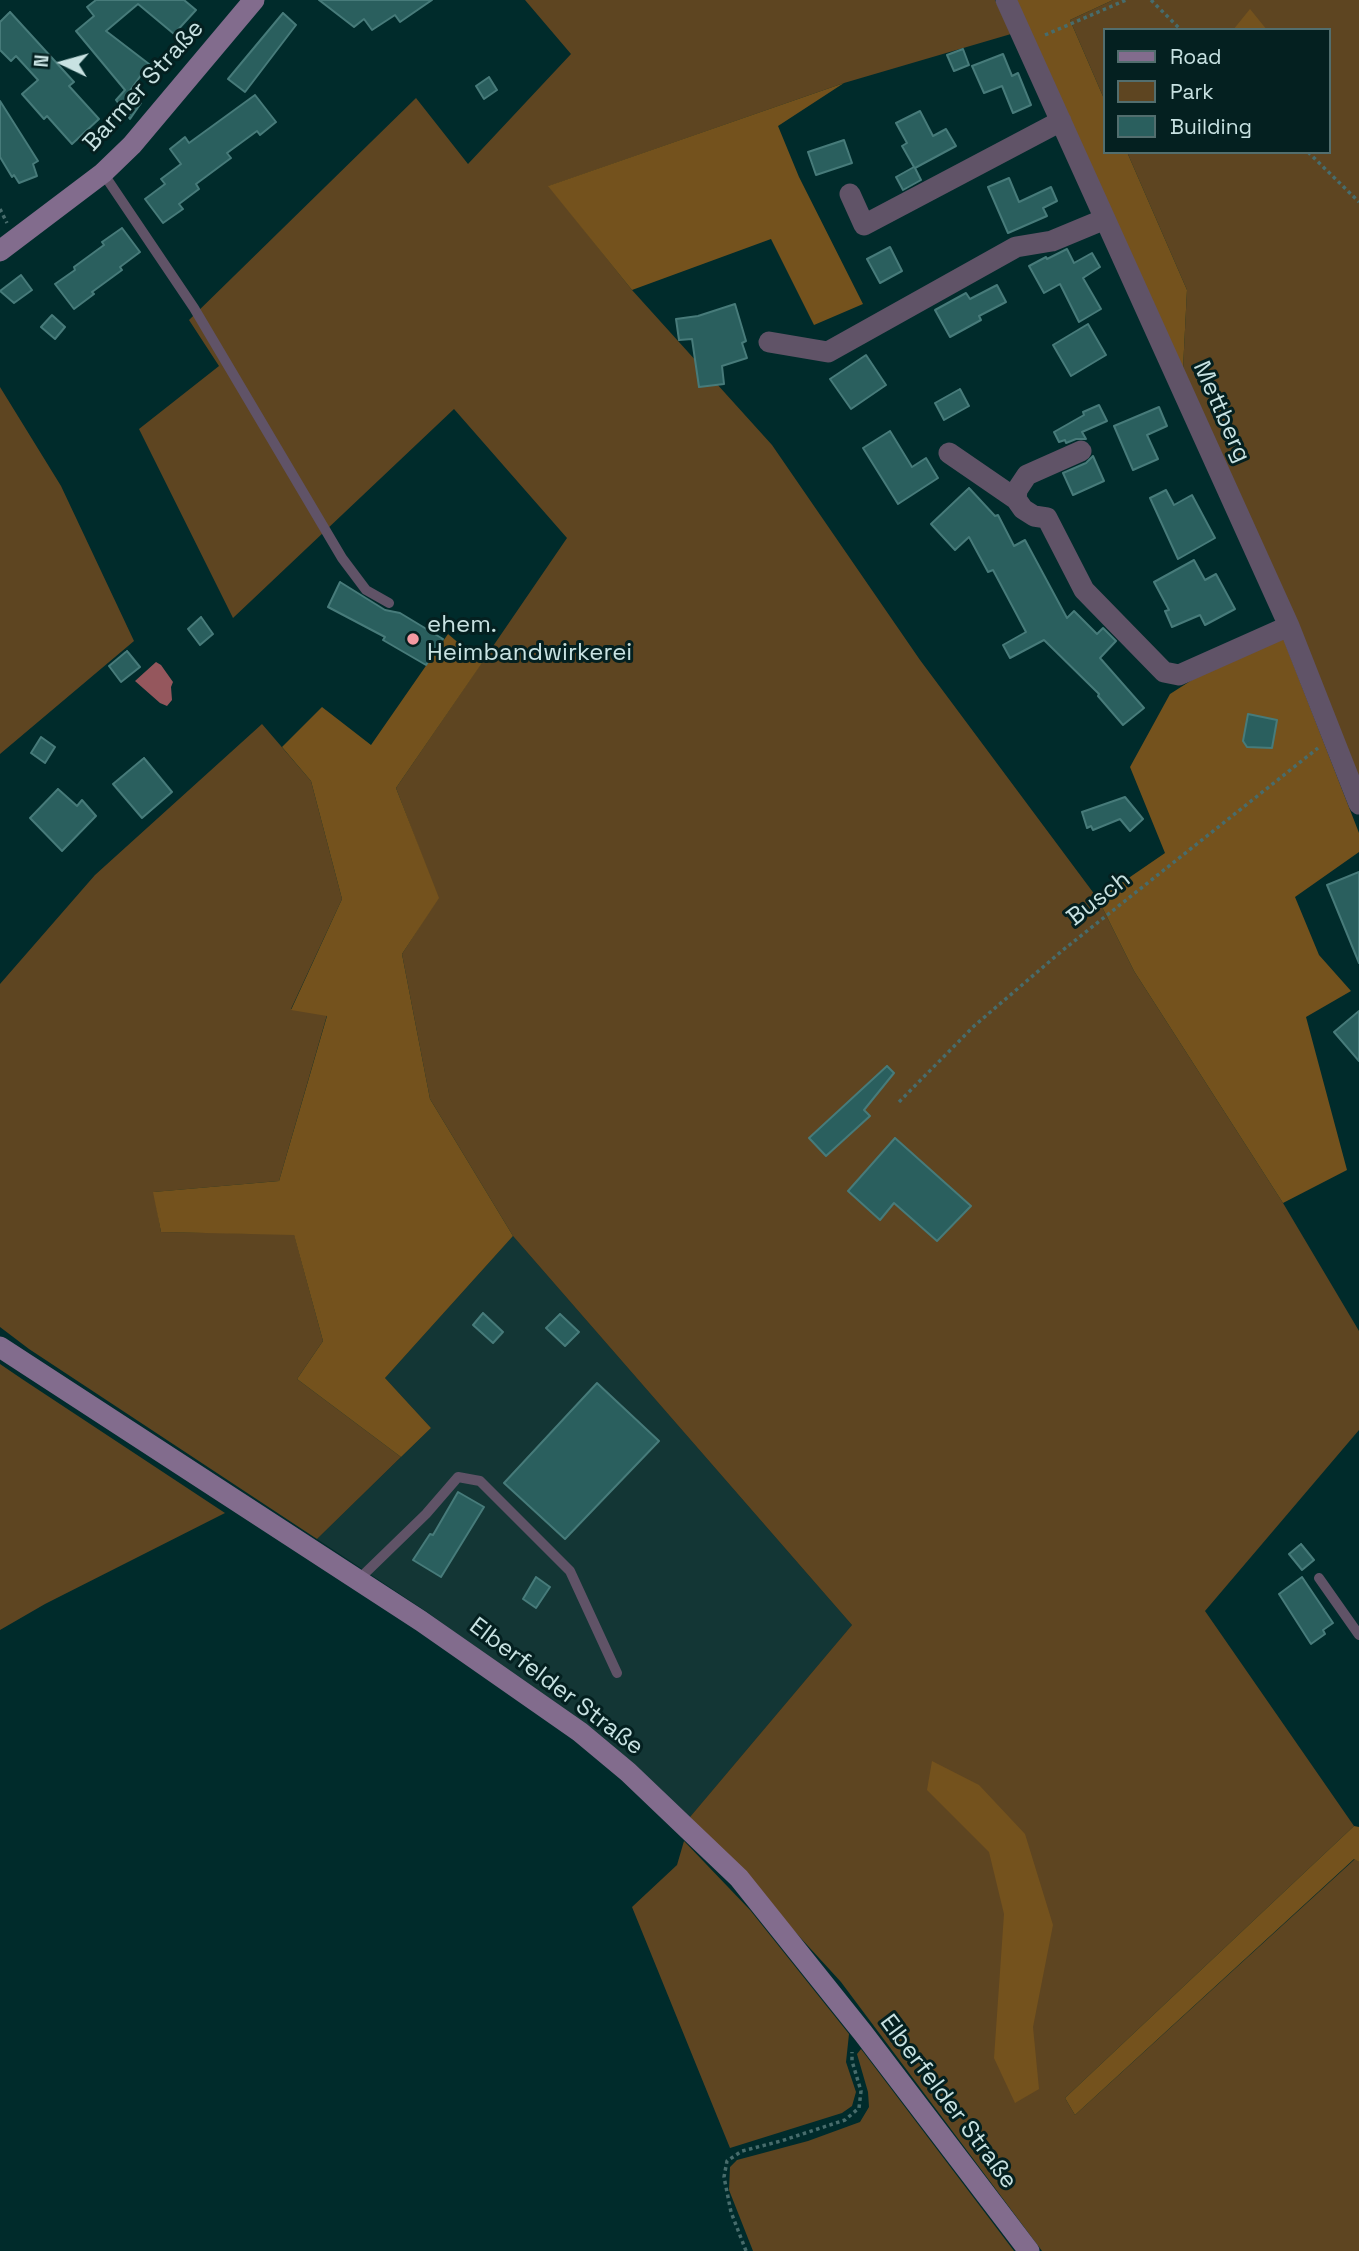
<!DOCTYPE html>
<html>
<head>
<meta charset="utf-8">
<style>
  body { margin:0 }
  #map { position:relative; width:1359px; height:2251px; overflow:hidden; background:#002b2b; font-family:"Space Grotesk",sans-serif }
  canvas { display:block }
  .legend { position:absolute; left:1103px; top:28px; width:228px; height:126px; box-sizing:border-box; background:#042020; border:2px solid #526e6e; margin:0; padding:9px 12px; list-style:none; font-size:21px; color:#c8e2e2 }
  .legend li { display:flex; align-items:center; gap:14px; height:35px }
  .legend b { width:35px; border:2px solid #526e6e }
  .north { position:absolute; left:28px; top:28px; width:70px; height:70px; -webkit-text-stroke:5px #042020; paint-order:stroke; rotate:275deg; font-size:19px; font-weight:700; line-height:28px; text-align:center; color:#c8e2e2 }
  .north::after { content:''; display:block; margin:auto; width:24px; height:32px; background:#c8e2e2; clip-path:polygon(50% 0,100% 100%,50% 72%,0 100%) }
</style>
</head>
<body>
<div id="map">
<canvas width="1359" height="2251"></canvas>
<ul class="legend">
<li><b style="height:9px;background:#826c8d"></b>Road</li>
<li><b style="height:19px;background:#5e4521"></b>Park</li>
<li><b style="height:19px;background:#2a5f5e"></b>Building</li>
</ul>
<div class="north">N</div>
</div>
<script>
const ctx = document.querySelector('canvas').getContext('2d');
ctx.lineJoin = 'round';
function paint(path, color) { ctx.fillStyle = color; ctx.fill(path, 'evenodd'); }
const toPath = rows => new Path2D(rows.map(r => 'M' + r).join(''));
function stroke(path, color, width, dash) { ctx.strokeStyle = color; ctx.lineWidth = width; ctx.lineCap = dash ? 'butt' : 'round'; ctx.setLineDash(dash || []); ctx.stroke(path); }
function label(font, color, halo, rows, align = 'center') {
  ctx.font = font + ' "Space Grotesk",sans-serif'; ctx.lineWidth = 6; ctx.setLineDash([]); ctx.textBaseline = 'middle'; ctx.strokeStyle = halo; ctx.fillStyle = color; for (const [text, x, y, turn = 0] of rows) {
    ctx.save(); ctx.translate(x, y); ctx.rotate((+turn || 0) * Math.PI / 180); ctx.textAlign = isNaN(turn) ? turn : align; if (halo) ctx.strokeText(text, 0, 0); ctx.fillText(text, 0, 0); ctx.restore();
  }
}
const built = toPath([
  [513,1236,852,1625,690,1817,588,1728,427,1612,317,1539,431,1428,385,1378]
]);
const green = toPath([
  [525,0,995,0,1011,34,844,83,549,186,632,290,772,445,920,660,1098,899,1134,971,1283,1203,1359,1331,1359,1430,1205,1611,1354,1826,1065,2098,1075,2115,1355,1859,1359,1862,1359,2251,1042,2251,841,1982,690,1817,852,1625,513,1236,430,1099,402,954,438,898,396,788,567,538,454,409,233,618,139,429,219,366,189,320,416,98,468,164,571,54],
  [1113,0,1359,0,1359,781,1183,369,1187,290,1127,152,1329,152,1329,30,1105,30,1105,101,1070,20],
  [0,387,61,486,134,641,0,754],
  [262,724,311,781,342,899,291,1009,327,1015,279,1181,154,1192,161,1232,294,1234,323,1341,297,1379,401,1457,317,1539,29,1349,0,1327,0,984,95,875],
  [0,1364,22,1379,225,1513,45,1604,0,1630],
  [684,1841,750,1910,849,2034,846,2062,856,2092,852,2106,842,2113,730,2148,632,1907,677,1865],
  [861,2049,1014,2251,753,2251,729,2190,730,2167,737,2160,808,2141,860,2122,869,2107,868,2092,857,2054]
]);
const forest = toPath([
  [1016,0,1113,0,1070,20,1105,101,1105,152,1127,152,1187,290,1183,369],
  [1250,9,1267,30,1233,30],
  [844,83,778,126,799,177,863,304,814,325,771,239,632,290,548,186],
  [1278,625,1359,833,1359,852,1295,897,1319,955,1351,991,1306,1017,1347,1170,1283,1203,1134,971,1098,899,1165,853,1130,767,1170,694],
  [448,634,482,663,396,788,439,898,402,954,430,1099,513,1236,385,1378,431,1428,401,1457,297,1379,323,1341,294,1235,161,1232,153,1192,279,1181,327,1016,291,1010,342,899,311,781,282,747,322,707,371,745],
  [932,1761,979,1785,1025,1834,1053,1925,1033,2027,1039,2089,1015,2103,994,2058,1004,1914,989,1852,927,1790],
  [1354,1826,1359,1827,1359,1862,1354,1859,1075,2115,1065,2098]
]);
const water = toPath([
  [156,662,161,665,173,682,171,687,172,700,167,706,160,703,135,681]
]);
const building = toPath([
  [96,0,184,0,196,10,174,34,138,4,106,31,149,64,129,92,141,103,130,119,116,100,125,90,76,31,94,16,87,7,96,0],
  [319,0,432,0,400,22,395,15,372,30,364,19,354,27,319,0],
  [10,12,74,82,69,86,99,119,72,144,47,116,44,119,22,94,38,80,16,56,11,61,0,50,0,22,10,12],
  [283,13,296,25,245,92,228,79,283,13],
  [963,49,969,65,954,71,947,55,963,49],
  [1003,54,1012,76,1018,73,1031,105,1013,113,1002,86,984,93,972,66,1003,54],
  [489,77,497,90,484,99,476,86,489,77],
  [255,95,276,122,260,135,257,131,227,153,231,158,196,184,199,189,179,204,183,209,163,223,145,199,165,184,161,179,181,164,170,149,185,137,189,143,255,95],
  [0,101,38,161,33,164,37,176,19,183,14,175,12,177,0,157,0,101],
  [920,111,933,136,946,129,956,146,915,168,921,180,903,190,896,177,914,167,902,146,907,143,896,123,920,111],
  [844,140,852,163,816,175,808,152,844,140],
  [1009,178,1019,202,1051,187,1057,201,1043,208,1047,216,1008,233,988,187,1009,178],
  [122,228,140,252,120,267,122,270,92,292,94,294,74,309,55,284,75,270,74,267,104,245,102,242,122,228],
  [890,247,902,271,880,283,867,259,890,247],
  [1067,249,1074,263,1092,253,1100,267,1083,278,1101,309,1079,322,1060,284,1044,293,1029,266,1046,257,1047,259,1067,249],
  [21,275,32,290,14,303,0,291,21,275],
  [997,285,1006,302,979,316,981,320,950,337,935,310,966,293,970,299,997,285],
  [735,304,746,341,742,343,747,358,722,366,724,384,699,387,692,339,679,340,676,319,698,316,735,304],
  [52,315,65,327,55,339,41,327,52,315],
  [1088,324,1106,355,1071,376,1053,345,1088,324],
  [866,355,886,385,851,409,830,379,866,355],
  [960,389,969,406,944,420,935,403,960,389],
  [1099,405,1107,421,1082,432,1086,439,1076,439,1066,443,1065,440,1059,442,1054,432,1084,415,1083,412,1099,405],
  [1159,407,1167,426,1147,435,1158,459,1133,470,1114,426,1159,407],
  [890,431,912,467,926,458,938,478,898,504,863,448,890,431],
  [1093,456,1104,481,1073,495,1063,473,1086,463,1093,456],
  [969,488,995,516,998,515,1014,546,1025,540,1067,618,1074,611,1097,634,1103,628,1116,641,1100,658,1144,708,1123,725,1098,696,1099,694,1044,640,1010,658,1003,645,1026,632,993,570,988,572,969,537,955,550,931,524,969,488],
  [1166,490,1174,505,1192,495,1215,538,1178,559,1150,498,1166,490],
  [1194,560,1205,580,1216,574,1235,609,1205,625,1200,615,1172,627,1165,611,1169,610,1154,582,1194,560],
  [340,582,385,610,400,613,443,639,426,665,383,640,385,637,328,607,340,582],
  [201,617,213,634,200,645,188,629,201,617],
  [127,651,140,667,121,682,109,666,127,651],
  [1248,714,1277,720,1272,748,1247,747,1243,741,1248,714],
  [41,737,55,747,45,763,31,753,41,737],
  [144,758,172,792,142,818,113,784,144,758],
  [58,789,77,806,82,800,96,816,62,851,30,818,58,789],
  [1125,797,1143,819,1130,831,1120,819,1093,830,1091,826,1087,828,1082,812,1125,797],
  [1359,872,1359,963,1327,885,1359,872],
  [1359,1011,1359,1061,1334,1032,1359,1011],
  [887,1066,894,1073,864,1110,870,1116,826,1156,809,1138,887,1066],
  [895,1138,971,1206,937,1241,894,1203,880,1220,848,1191,895,1138],
  [483,1313,503,1332,493,1343,473,1325,483,1313],
  [560,1314,579,1332,565,1346,546,1328,560,1314],
  [597,1383,659,1441,565,1539,504,1483,597,1383],
  [458,1492,484,1507,441,1577,413,1560,430,1534,433,1535,458,1492],
  [1301,1544,1314,1560,1302,1570,1289,1554,1301,1544],
  [536,1577,550,1587,536,1608,523,1599,536,1577],
  [1302,1577,1333,1623,1323,1630,1325,1634,1311,1644,1279,1594,1302,1577]
]);
const path = toPath([
  [1151,0,1181,30],
  [1045,35,1126,0],
  [1308,152,1359,202],
  [0,209,7,223],
  [899,1102,974,1026,1063,950,1318,748],
  [746,2251,731,2212,724,2177,727,2161,742,2151,781,2141,845,2120,859,2108,861,2091,852,2061,852,2052]
]);
const lane = toPath([
  [103,173,194,308,342,558,366,590,389,603],
  [1319,1578,1359,1635],
  [358,1580,426,1514,458,1477,480,1481,570,1571,617,1673]
]);
const street = toPath([
  [1006,0,1289,626,1359,804],
  [850,194,864,225,1061,121],
  [769,342,828,352,1016,247,1052,241,1105,219],
  [1081,451,1027,475,1017,490,1016,499,1023,509,1034,516,1047,518,1084,590,1164,672,1179,675,1289,626],
  [949,453,1016,499]
]);
const secondary = toPath([
  [0,251,103,173,132,145,254,0],
  [0,1347,421,1621,580,1732,628,1772,739,1878,863,2033,1029,2251]
]);
const markers = [
  [413,639,7,"#f49aa2"]
];
const streetNames = [
  ["Barmer Straße",144,86,-48],
  ["Mettberg",1221,412,66],
  ["Busch",1099,899,-38],
  ["Elberfelder Straße",556,1687,37],
  ["Elberfelder Straße",948,2102,53]
];
const poiNames = [
  ["ehem.",427,625],
  ["Heimbandwirkerei",427,653]
];
paint(built, '#133635');
paint(green, '#5e4521');
paint(forest, '#74521d');
paint(water, '#95575d');
paint(building, '#2a5f5e');
stroke(building, '#477b7a', 2);
stroke(path, '#476c6c', 3.5, [3.5, 3.5]);
stroke(lane, '#605367', 10);
stroke(street, '#605367', 21);
stroke(secondary, '#826c8d', 21);
for (const [x, y, r, color] of markers) { const dot = new Path2D(); dot.arc(x, y, r, 0, 2 * Math.PI); ctx.fillStyle = color; ctx.fill(dot); stroke(dot, '#042020', 2.5); }
label('24px', '#c8e2e2', '#042020', streetNames);
label('24px', '#c8e2e2', '#042020', poiNames, 'left');
</script>
</body>
</html>
